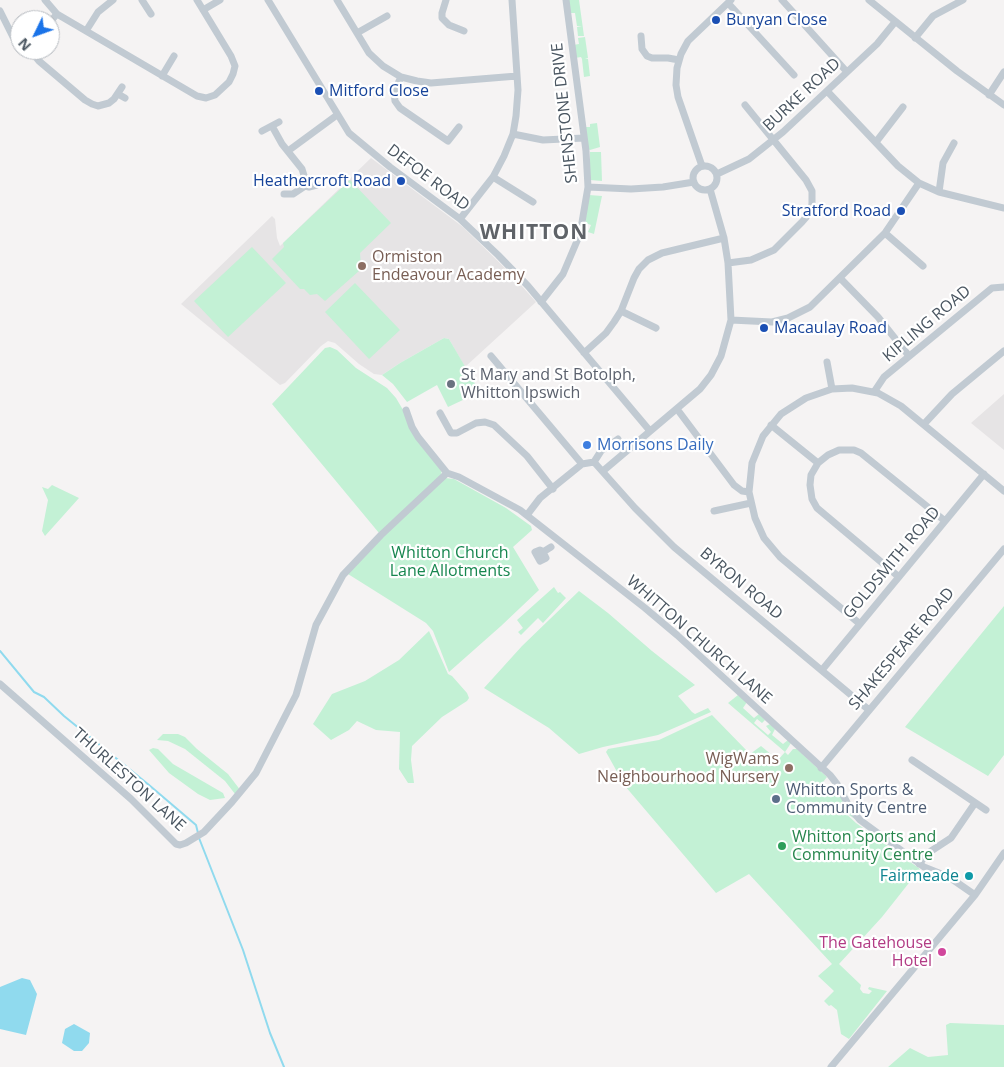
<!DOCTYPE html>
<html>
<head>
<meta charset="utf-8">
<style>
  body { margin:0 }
  #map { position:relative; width:1004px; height:1067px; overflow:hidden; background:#f5f3f3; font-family:"Open Sans",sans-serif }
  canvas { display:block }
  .north { position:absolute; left:10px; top:10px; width:50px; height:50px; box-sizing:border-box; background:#fff; border:1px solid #b7bbc0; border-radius:50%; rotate:228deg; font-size:14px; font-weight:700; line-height:20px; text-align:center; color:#4a5661 }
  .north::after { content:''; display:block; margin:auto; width:18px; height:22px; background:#1a73e8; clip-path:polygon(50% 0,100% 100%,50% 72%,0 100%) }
</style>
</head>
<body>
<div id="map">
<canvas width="1004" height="1067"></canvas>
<div class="north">N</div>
</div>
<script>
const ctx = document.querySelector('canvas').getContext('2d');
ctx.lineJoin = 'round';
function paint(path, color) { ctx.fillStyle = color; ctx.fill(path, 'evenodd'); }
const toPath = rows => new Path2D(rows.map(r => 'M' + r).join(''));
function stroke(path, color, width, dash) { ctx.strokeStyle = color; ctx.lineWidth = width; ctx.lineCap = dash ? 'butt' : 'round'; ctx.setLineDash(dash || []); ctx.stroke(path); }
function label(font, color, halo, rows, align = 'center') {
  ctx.font = font + ' "Open Sans",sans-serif'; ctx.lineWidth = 4.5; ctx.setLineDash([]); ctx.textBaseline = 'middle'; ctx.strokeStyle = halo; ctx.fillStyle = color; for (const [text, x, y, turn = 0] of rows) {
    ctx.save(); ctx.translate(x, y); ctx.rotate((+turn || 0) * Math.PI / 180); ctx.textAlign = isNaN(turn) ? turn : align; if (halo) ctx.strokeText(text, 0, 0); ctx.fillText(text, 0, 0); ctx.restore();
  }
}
const education = toPath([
  [371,158,463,227,512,275,536,302,465,367,449,339,444,338,400,363,382,375,374,374,359,364,335,343,328,341,321,346,285,383,280,385,181,304,272,216,275,219,277,238,280,246],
  [1004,394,1004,450,971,423]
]);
const green = toPath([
  [567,0,579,0,584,36,578,36,577,27,582,26,577,26,575,13,569,13],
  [585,37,588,58,585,59,588,59,590,76,584,77,582,59,581,57,575,58,573,45,579,44,578,38],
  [597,123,600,147,590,150,588,149,585,127,590,127,590,124],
  [590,152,601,152,602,181,590,180],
  [350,180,391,223,360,253,361,266,359,271,325,301,317,294,310,295,304,289,300,289,272,259,284,247,283,243],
  [589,195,602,196,594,234,588,232,591,225,585,223],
  [252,247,286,283,228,337,194,301],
  [355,283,400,330,369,359,325,312],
  [444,338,449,339,480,392,448,407,437,385,407,402,393,384,382,375,400,363],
  [330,347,337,350,356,368,387,388,396,398,406,415,442,469,441,475,379,533,272,404,325,348],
  [445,478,454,479,506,508,531,526,532,530,513,547,539,590,501,626,449,672,433,631,426,623,348,574,384,535],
  [52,485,79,498,45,536,42,531,48,500,42,487,48,489],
  [554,587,558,593,560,592,566,598,543,623,538,618,521,635,518,632,523,628,517,620],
  [579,591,608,613,652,651,695,685,678,696,692,712,695,714,708,708,711,712,658,735,603,747,579,754,549,728,484,688,522,646],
  [1004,606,1004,755,988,776,905,727],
  [429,631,448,674,452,676,467,693,469,698,467,701,442,717,412,746,411,760,414,783,408,783,399,769,400,732,376,730,357,721,349,730,331,740,313,724,332,694,365,681,399,660],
  [738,695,747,702,743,708,754,718,759,714,765,720,762,723,757,719,754,723,768,735,771,732,766,726,770,724,775,729,772,735,783,744,788,740,791,743,785,752,728,703],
  [712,715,750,754,761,746,778,760,785,752,788,755,793,749,797,749,827,777,819,787,823,790,834,783,859,822,842,810,856,823,920,869,882,917,839,964,861,985,860,989,863,993,869,994,872,991,868,989,869,987,887,991,849,1039,841,1034,837,1010,831,1005,829,1006,824,1001,834,991,818,976,832,964,749,874,716,893,625,786,606,752,608,749,659,740],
  [163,734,178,734,185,737,197,749,228,774,241,791,235,794,225,781,185,749,168,741,157,740],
  [153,748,158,749,173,764,223,793,225,798,210,800,198,794,169,773,149,750],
  [950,1023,1004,1025,1004,1067,888,1067,910,1048,928,1057,948,1055,946,1025]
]);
const water = toPath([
  [22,978,30,980,37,994,26,1035,0,1029,0,987],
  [74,1024,90,1033,89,1043,82,1051,74,1051,62,1043,65,1029]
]);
const stream = toPath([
  [0,651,34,692,44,697,64,716,149,785,196,825,198,833],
  [199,838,243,950,270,1033,284,1067]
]);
const minor = toPath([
  [45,0,57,14,197,96,206,98,215,95,229,82,233,74,235,66,231,56,197,0],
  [142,0,151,14],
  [268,0,349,133,390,167,460,219,498,255,528,286,650,431],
  [337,0,369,53,383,66,401,77,417,81,431,83,517,76],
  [446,0,442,13,442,18,449,25,464,31],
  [782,0,847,72],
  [869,0,957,71,1004,105],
  [728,3,794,75],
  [203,10,220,0],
  [0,11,13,37,20,44],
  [50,22,57,14],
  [86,31,98,12,113,0],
  [357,33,387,16],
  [641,36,642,49,647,56,652,58,668,58,679,60],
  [915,38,933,16,963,0],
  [33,50,35,56,39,61,85,100,92,104,98,106,109,103,114,99,122,87],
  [162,76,174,56],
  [401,77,394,92,395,101,400,108,448,141,459,127],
  [827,91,898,166,919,183,939,192,1004,208],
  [118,94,125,98],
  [989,95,1004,72],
  [272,126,282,144,302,169,306,182,305,186],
  [262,131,279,122],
  [513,134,543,140,584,138],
  [876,142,903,107],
  [288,151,337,115],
  '693 178a12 12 0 1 1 24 0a12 12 0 1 1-24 0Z',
  [702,166,678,97,676,85,677,68,681,54,688,41,731,0],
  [717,174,749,159,783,132,877,44,895,22],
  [493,177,533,202],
  [588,187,631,189,663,187,694,182],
  [939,192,943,163,954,143],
  [284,194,293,194,305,186,309,187,317,185],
  [460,219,493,177,504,156,513,134,516,116,518,90,512,0],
  [885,233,923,266],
  [728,263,751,260,774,250,802,222,809,214,812,204,812,191,806,180,745,105],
  [840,278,878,317,909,356],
  [541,302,563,274,580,234,588,187,586,151,566,0],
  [621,311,656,328],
  [731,320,772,322,788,318,810,307,885,233,919,183],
  [584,353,606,333,614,322,621,311,634,278,639,269,648,260,662,253,724,238],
  [491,356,582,464],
  [827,362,832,389],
  [874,392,884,377,992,288,1004,287],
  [677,409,734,485,742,491,749,492],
  [406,410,412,427,418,437,447,473,459,477,520,510,645,608,677,635,830,775,837,784,850,808,860,820,924,867,949,877,975,895],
  [440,413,451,433,457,433,476,423,485,422,494,425,527,456,553,489],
  [924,424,952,394,1004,351],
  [771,425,818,463,828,455,839,450,854,450,861,453,945,521],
  [594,462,601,451,618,439],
  [818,463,811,475,810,485,812,499,817,508,899,577],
  [603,471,700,389,711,375,721,356,731,320,728,263,724,238,710,189],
  [714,511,751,503],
  [527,515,540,498,582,464,594,462,635,508,674,547,869,710],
  [543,552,546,558,540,561,535,552,540,550,543,552,551,547],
  [860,624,780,557,764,538,755,518,749,492,752,463,763,436,781,414,806,398,832,389,852,388,878,393,901,406,1004,491],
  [822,670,984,474],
  [0,684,131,799,176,844,180,845,186,843,204,832,232,802,256,773,296,695,316,625,343,575,381,535,447,473],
  [912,760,986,810],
  [821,768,1004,549],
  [919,864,928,853,951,838,975,803],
  [831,1067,975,895,1004,853]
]);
const markers = [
  [716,20,5,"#1a4fb4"],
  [319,91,5,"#1a4fb4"],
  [401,181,5,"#1a4fb4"],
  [901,211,5,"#1a4fb4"],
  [362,266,5,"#8d6e63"],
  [764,328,5,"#1a4fb4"],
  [451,384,5,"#6b7280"],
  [587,445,5,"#3f7fe0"],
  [789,768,5,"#8d6e63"],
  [776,799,5,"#5c6f8a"],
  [782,846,5,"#2e9e5b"],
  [969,876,5,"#0f9aa8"],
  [942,952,5,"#d1479c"]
];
const transitNames = [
  ["Bunyan Close",726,20],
  ["Mitford Close",329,91],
  ["Heathercroft Road",391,181,"right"],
  ["Stratford Road",891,211,"right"],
  ["Macaulay Road",774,328]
];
const streetNames = [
  ["BURKE ROAD",802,95,-43],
  ["SHENSTONE DRIVE",565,113,-96],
  ["DEFOE ROAD",428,178,37],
  ["KIPLING ROAD",927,324,-40],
  ["GOLDSMITH ROAD",892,563,-50],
  ["BYRON ROAD",741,584,40],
  ["WHITTON CHURCH LANE",699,640,41],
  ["SHAKESPEARE ROAD",902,649,-50],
  ["THURLESTON LANE",129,780,42]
];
const educationNames = [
  ["Ormiston",372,257],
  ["Endeavour Academy",372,275],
  ["WigWams",779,759,"right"],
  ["Neighbourhood Nursery",779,777,"right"]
];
const worshipNames = [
  ["St Mary and St Botolph,",461,375],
  ["Whitton Ipswich",461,393]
];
const shopNames = [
  ["Morrisons Daily",597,445]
];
const parkNames = [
  ["Whitton Church",450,553],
  ["Lane Allotments",450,571]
];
const serviceNames = [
  ["Whitton Sports &",786,790],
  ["Community Centre",786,808]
];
const leisureNames = [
  ["Whitton Sports and",792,837],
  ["Community Centre",792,855]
];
const cultureNames = [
  ["Fairmeade",959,876]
];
const hotelNames = [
  ["The Gatehouse",932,943],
  ["Hotel",932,961]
];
const districtNames = [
  ["WHITTON",534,233]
];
paint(education, '#e6e4e5');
paint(green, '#c3f1d5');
paint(water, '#90daee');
stroke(stream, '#90daee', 2);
stroke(minor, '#c1cad2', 7);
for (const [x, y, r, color] of markers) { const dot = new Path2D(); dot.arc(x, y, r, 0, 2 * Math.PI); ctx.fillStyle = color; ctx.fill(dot); stroke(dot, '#fff', 2); }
label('16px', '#164399', '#fff', transitNames, 'left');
label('16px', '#4a5661', '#fff', streetNames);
label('16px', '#785e54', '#fff', educationNames, 'left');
label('16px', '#5b616d', '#fff', worshipNames, 'left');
label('16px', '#366cbe', '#fff', shopNames, 'left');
label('16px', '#17864f', '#fff', parkNames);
label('16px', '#4e5e75', '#fff', serviceNames, 'left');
label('16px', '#27864d', '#fff', leisureNames, 'left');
label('16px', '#0d838f', '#fff', cultureNames, 'right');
label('16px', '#b23c85', '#fff', hotelNames, 'right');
ctx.letterSpacing = '1px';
label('bold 21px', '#5f6368', '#fff', districtNames);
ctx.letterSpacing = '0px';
</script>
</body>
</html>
